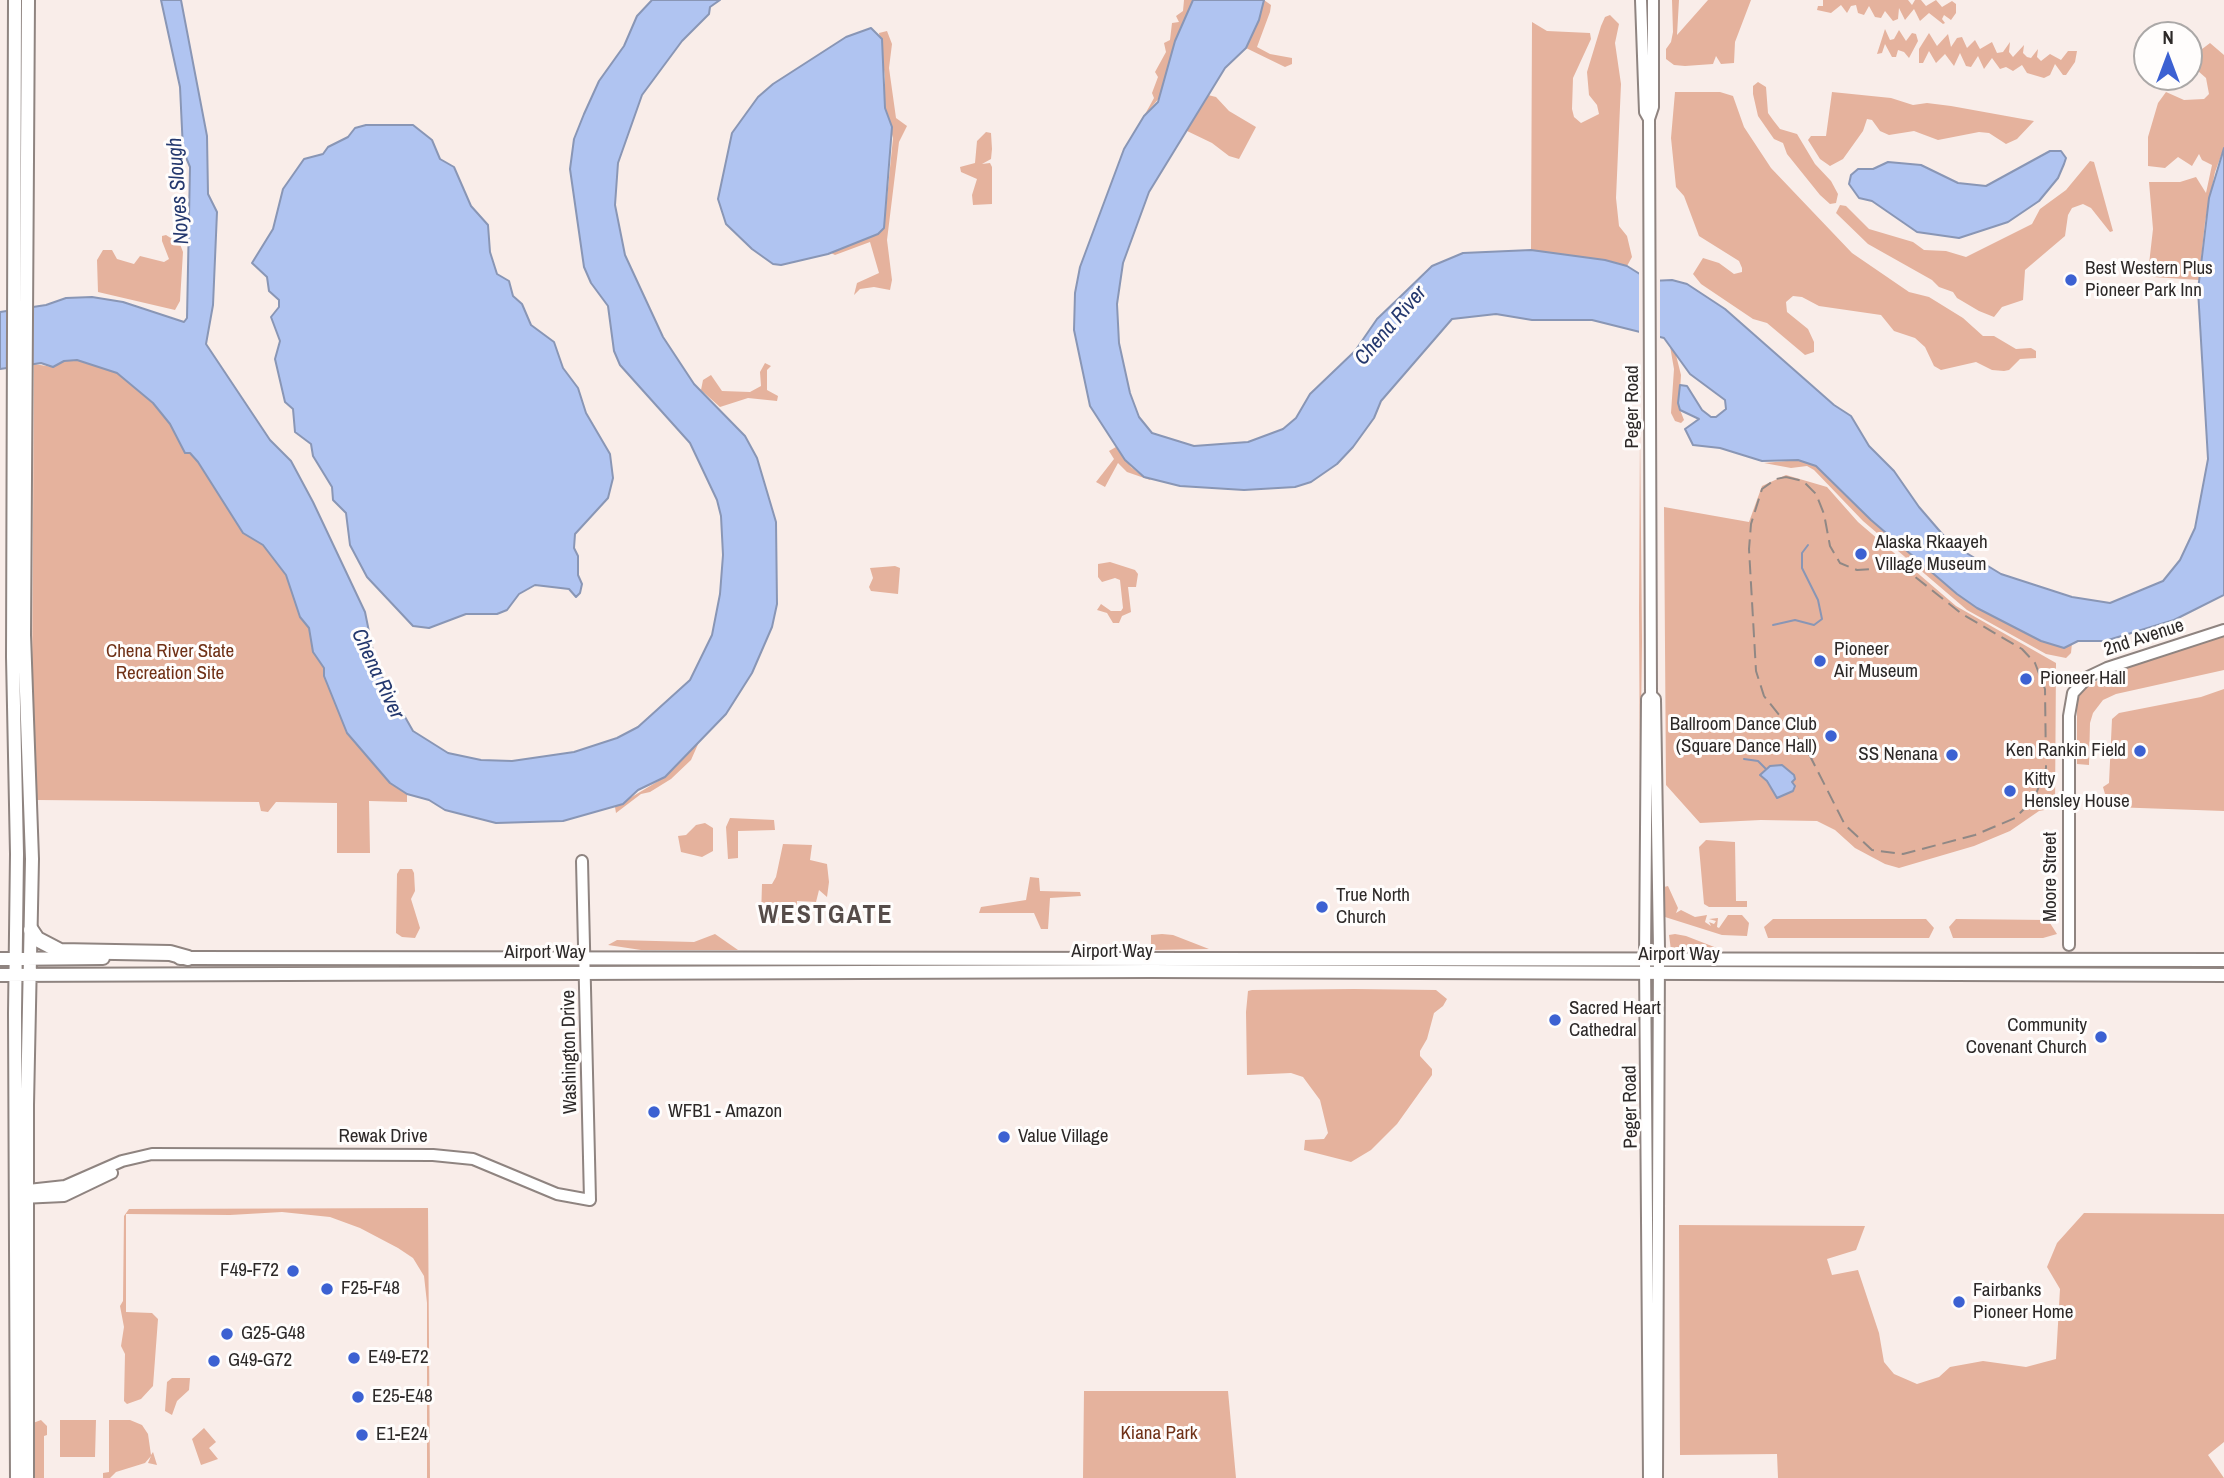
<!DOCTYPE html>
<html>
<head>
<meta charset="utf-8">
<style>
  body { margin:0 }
  #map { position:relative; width:2224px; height:1478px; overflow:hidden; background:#f9ede9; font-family:"Archivo Narrow",sans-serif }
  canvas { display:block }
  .north { position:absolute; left:2133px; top:21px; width:70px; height:70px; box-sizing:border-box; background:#fffdfc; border:2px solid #aba8a7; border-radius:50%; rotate:0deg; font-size:19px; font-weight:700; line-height:28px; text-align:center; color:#2d2928 }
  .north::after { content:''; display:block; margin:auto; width:24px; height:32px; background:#3c61d2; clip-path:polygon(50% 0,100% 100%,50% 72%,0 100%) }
</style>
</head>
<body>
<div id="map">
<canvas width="2224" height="1478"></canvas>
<div class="north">N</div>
</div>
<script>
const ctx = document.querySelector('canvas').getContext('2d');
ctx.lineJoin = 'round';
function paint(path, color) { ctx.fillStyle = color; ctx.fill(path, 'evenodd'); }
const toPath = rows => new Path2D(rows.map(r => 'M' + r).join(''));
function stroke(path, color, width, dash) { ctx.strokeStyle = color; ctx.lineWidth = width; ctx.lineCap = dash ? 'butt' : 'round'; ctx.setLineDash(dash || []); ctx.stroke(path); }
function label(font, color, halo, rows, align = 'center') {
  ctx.font = font + ' "Archivo Narrow",sans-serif'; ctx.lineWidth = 6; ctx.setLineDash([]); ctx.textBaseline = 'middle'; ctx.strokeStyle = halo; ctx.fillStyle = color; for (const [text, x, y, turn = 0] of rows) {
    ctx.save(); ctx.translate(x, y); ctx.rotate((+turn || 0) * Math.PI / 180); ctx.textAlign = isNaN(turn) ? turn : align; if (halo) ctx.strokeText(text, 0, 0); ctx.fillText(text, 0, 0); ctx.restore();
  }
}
const green = toPath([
  [1184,0,1193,0,1175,41,1160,97,1144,116,1154,98,1152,93,1158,77,1155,72,1166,52,1164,43,1170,40,1172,23,1179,22,1176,16,1183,11],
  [1264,0,1271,5,1270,12,1257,47,1270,54,1292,58,1292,64,1285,67,1246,48,1259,20],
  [1672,0,1679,0,1677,35,1708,0,1751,0,1735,42,1734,63,1721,64,1716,56,1713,64,1685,66,1674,65,1666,59,1666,49,1671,42,1673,32],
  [1823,0,1908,0,1912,5,1915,0,1921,0,1926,6,1936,0,1942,7,1952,1,1956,4,1956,13,1951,20,1944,15,1942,19,1945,23,1943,24,1929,13,1920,21,1914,9,1905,20,1899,8,1898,19,1893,21,1885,11,1881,18,1875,17,1869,6,1864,15,1858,13,1856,5,1851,6,1847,13,1841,5,1831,13,1817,10,1818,6,1823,6],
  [1610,15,1619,24,1615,43,1621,84,1616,198,1619,226,1627,236,1632,257,1627,266,1531,250,1532,22,1547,31,1590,33,1591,39,1573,78,1572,109,1574,117,1581,123,1599,114,1597,105,1589,95,1587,72,1601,26,1605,17],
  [1885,29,1890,40,1894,39,1899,30,1906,41,1912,33,1916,34,1918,41,1909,58,1904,52,1898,50,1896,57,1892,57,1885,44,1882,53,1877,54],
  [887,31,892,44,889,68,896,118,907,126,899,142,887,240,892,280,890,290,874,287,860,289,854,295,857,283,879,273,870,242,835,255,831,253,878,234,884,228,893,138,885,108,885,77,879,33],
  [1929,33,1937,46,1948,34,1951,47,1957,38,1962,37,1967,48,1975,40,1980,49,1992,42,1997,53,2003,52,2010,42,2009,52,2013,57,2024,45,2023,53,2027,57,2031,58,2038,49,2037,57,2041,61,2050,54,2061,60,2068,51,2077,51,2075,62,2066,75,2063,75,2055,64,2050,75,2044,78,2027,73,2022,65,2013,71,2006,67,2000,69,1992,58,1984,69,1978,56,1971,67,1966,66,1960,53,1954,66,1945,54,1936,63,1929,51,1923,63,1919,63,1919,49],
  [2210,43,2224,55,2224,148,2215,172,2205,222,2199,280,2153,277,2148,273,2153,229,2149,182,2180,182,2196,177,2206,193,2212,165,2202,160,2199,154,2192,166,2178,157,2165,168,2148,166,2148,137,2158,103,2166,92,2184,100,2204,99,2209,94,2206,78,2190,64,2193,56],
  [1758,82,1766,87,1768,113,1773,120,1780,129,1797,134,1815,164,1831,181,1838,194,1836,203,1830,204,1820,195,1787,154,1783,143,1774,139,1758,116,1753,94,1753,86],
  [1675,92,1720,92,1733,96,1744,127,1771,168,1852,253,1909,292,1929,297,1963,318,1983,336,1994,336,2016,349,2031,348,2036,351,2036,358,2020,359,2009,370,2004,371,1992,370,1976,362,1941,370,1934,366,1925,347,1915,338,1894,331,1881,315,1819,306,1802,297,1793,296,1786,302,1787,312,1808,329,1814,342,1814,352,1805,355,1767,323,1753,319,1701,284,1693,274,1703,258,1719,263,1734,274,1742,272,1742,268,1739,261,1699,236,1684,196,1676,187,1671,138],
  [1832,92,1891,98,1913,105,1927,103,1951,106,2034,121,2017,139,2006,144,1989,133,1979,132,1938,140,1914,131,1889,135,1880,131,1872,120,1867,119,1863,131,1843,159,1830,166,1820,159,1808,140,1811,136,1826,136],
  [1208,95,1216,97,1229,111,1256,127,1239,159,1229,156,1212,143,1185,130],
  [986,132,991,133,992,149,991,159,982,164,990,163,992,167,992,204,973,205,972,195,977,179,961,172,960,167,975,163,977,141],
  [2090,161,2094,162,2113,231,2110,232,2091,208,2083,204,2072,208,2068,215,2065,236,2025,270,2023,300,2002,307,1994,317,1979,311,1957,298,1953,292,1939,287,1932,280,1868,244,1836,213,1840,205,1846,206,1869,229,1913,242,1924,250,1946,251,1966,257,2032,224,2040,209,2066,190],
  [166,235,180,244,183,252,180,301,175,310,98,292,97,260,103,250,112,250,117,259,134,264,140,256,164,262,169,259,162,241,162,236],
  [1670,346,1676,355,1681,375,1679,407,1684,420,1681,423,1675,421,1671,413,1674,369],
  [77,360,117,373,153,403,170,424,185,453,190,453,198,462,245,533,263,545,286,575,300,617,309,627,312,648,324,668,324,676,347,733,390,783,407,794,407,802,369,801,370,853,337,853,337,803,276,802,268,812,261,811,259,802,37,800,32,689,34,364,53,367,64,361],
  [765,363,771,366,767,370,767,390,778,396,777,401,748,398,720,407,701,390,703,380,711,375,722,391,750,392,761,386,760,372],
  [1640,426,1642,642,1640,801,1639,609],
  [1116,447,1131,467,1144,477,1152,477,1150,480,1127,472,1118,463,1105,487,1096,482,1114,459,1109,451],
  [1798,460,1816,466,1828,474,1871,520,1974,606,2041,641,2053,645,2072,643,2071,653,2066,658,2046,654,1967,610,1863,521,1814,470,1807,466,1791,468,1764,463],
  [1786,475,1827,487,1858,522,1956,606,2056,663,2055,808,2039,811,2010,831,1974,846,1899,868,1885,864,1855,848,1835,830,1817,821,1761,820,1700,823,1666,785,1664,507,1749,522,1762,486],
  [1110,562,1135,570,1138,574,1136,587,1128,587,1131,612,1122,616,1119,623,1113,623,1107,613,1097,610,1101,604,1111,611,1121,611,1123,608,1120,580,1115,578,1102,582,1098,577,1098,564],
  [895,566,900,568,898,594,871,591,869,587,873,578,870,568],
  [2224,635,2224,670,2116,694,2103,700,2093,713,2090,723,2089,765,2077,764,2077,698,2087,686,2115,672],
  [2224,689,2224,811,2112,807,2111,796,2105,794,2103,787,2109,783,2112,719,2119,713,2201,697],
  [699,742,691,760,671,779,650,792,641,794,616,813,615,807,665,777],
  [730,818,774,820,775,830,738,831,738,858,728,859,726,827],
  [705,823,713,828,713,851,702,857,681,852,678,836,686,835,696,825],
  [1706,840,1735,842,1736,901,1747,901,1747,907,1709,907,1704,904,1699,847],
  [783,844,812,845,810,860,827,864,829,882,827,897,819,890,816,902,797,901,796,919,788,922,761,917,762,884,772,884,776,877],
  [400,869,412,869,414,873,415,891,411,899,420,928,415,938,402,937,396,933,397,874],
  [1030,877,1039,878,1040,891,1080,892,1081,896,1050,898,1048,929,1041,929,1034,913,979,913,981,907,1026,900],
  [1668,886,1678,908,1676,913,1681,910,1695,917,1707,915,1705,922,1711,926,1709,922,1714,924,1716,921,1709,919,1718,918,1717,927,1719,928,1728,915,1742,915,1749,923,1747,936,1722,935,1665,917,1664,887],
  [1773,919,1926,919,1934,928,1929,938,1768,938,1764,927],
  [1956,919,2048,920,2057,934,2043,938,1953,938,1949,927],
  [715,934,738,950,641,950,608,945,617,940,694,942],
  [1162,934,1173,935,1209,949,1151,950,1151,935],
  [1675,934,1686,936,1722,950,1671,950,1669,935],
  [1354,989,1436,990,1447,999,1443,1006,1434,1013,1427,1039,1420,1051,1420,1056,1432,1069,1432,1075,1397,1124,1371,1150,1351,1162,1304,1150,1305,1140,1324,1139,1328,1133,1320,1100,1303,1077,1291,1073,1247,1075,1246,1012,1248,991,1252,990],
  [428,1208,430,1478,427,1478,427,1303,424,1276,413,1258,398,1248,360,1228,330,1217,282,1212,230,1215,126,1214,126,1312,152,1313,158,1319,153,1386,141,1399,127,1404,124,1401,125,1354,121,1346,124,1327,120,1306,123,1301,124,1216,129,1209],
  [2084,1213,2224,1214,2224,1442,2208,1455,2224,1478,1778,1478,1777,1454,1680,1455,1679,1225,1865,1226,1856,1250,1827,1259,1832,1275,1858,1270,1879,1333,1884,1362,1894,1374,1917,1384,1939,1377,1950,1367,1983,1361,2026,1367,2056,1359,2060,1289,2047,1267,2057,1243],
  [172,1378,190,1378,189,1390,177,1401,172,1415,165,1411,167,1382],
  [1084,1391,1228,1391,1236,1478,1083,1478],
  [41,1420,47,1426,47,1435,44,1436,44,1478,33,1478,33,1423],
  [60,1420,96,1420,95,1457,60,1457],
  [109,1420,130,1420,142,1425,148,1434,151,1455,153,1452,157,1465,148,1463,151,1456,145,1463,116,1472,110,1478,103,1478,103,1473,109,1472],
  [204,1428,216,1442,209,1448,218,1459,201,1465,192,1439]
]);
const water = toPath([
  [161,0,181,0,207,136,208,194,217,212,213,305,206,344,270,440,291,461,313,502,365,612,376,666,413,731,448,753,481,760,512,761,574,752,617,738,638,727,690,680,712,635,720,594,723,555,721,516,717,500,690,443,620,365,614,351,608,306,591,283,584,267,570,169,574,139,584,114,599,81,624,46,637,16,652,0,720,0,710,7,709,14,682,41,642,95,618,163,615,205,625,255,663,337,694,384,745,436,757,458,776,522,777,604,772,627,752,673,726,714,665,777,638,790,623,804,563,821,496,823,445,810,429,800,407,794,390,783,347,733,324,676,324,668,313,652,309,628,300,617,286,575,263,545,243,533,198,462,190,453,185,453,170,424,153,403,117,373,77,360,64,361,53,367,41,363,0,369,0,312,46,305,66,298,92,297,123,302,184,322,187,318,190,167,183,150,180,87,161,0],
  [1193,0,1264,0,1259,20,1246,48,1225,68,1149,192,1123,263,1117,304,1119,343,1130,393,1139,417,1152,433,1194,446,1248,442,1283,429,1296,418,1310,394,1355,351,1377,319,1401,296,1432,266,1463,253,1531,250,1605,260,1627,266,1651,281,1672,280,1687,284,1725,309,1834,405,1851,416,1869,446,1894,471,1919,507,1950,543,2001,574,2072,597,2110,603,2163,581,2180,560,2195,528,2208,459,2198,290,2209,198,2224,148,2224,595,2174,620,2105,641,2078,641,2064,648,2041,641,1977,608,1957,594,1871,520,1816,466,1798,460,1762,461,1720,448,1693,445,1685,429,1699,419,1680,410,1678,403,1680,385,1687,386,1702,410,1711,417,1716,417,1726,409,1725,400,1690,374,1664,338,1592,320,1532,320,1496,314,1452,319,1381,401,1374,418,1353,447,1337,464,1311,482,1295,487,1244,490,1180,486,1144,477,1125,460,1090,406,1074,330,1075,293,1080,267,1124,149,1144,116,1158,102,1175,41,1193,0],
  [871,28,882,39,885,108,892,127,884,228,878,234,828,254,781,265,773,264,752,249,726,224,718,199,732,133,758,97,773,84,846,37,871,28],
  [366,125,413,125,432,140,440,159,454,167,471,206,488,225,490,252,497,274,509,281,513,296,522,304,531,325,554,342,563,368,578,388,586,413,610,454,613,478,608,498,575,534,574,548,578,556,578,575,582,584,580,593,576,597,569,589,535,585,519,594,507,610,497,614,466,614,429,628,413,626,367,577,350,545,346,513,333,500,332,487,313,456,311,444,295,432,293,409,285,402,275,359,280,341,271,317,279,307,279,300,269,291,267,277,252,263,273,229,283,189,304,159,323,154,328,147,348,137,355,128,366,125],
  [2050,151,2061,151,2066,158,2064,164,2058,178,2039,201,2008,222,1959,238,1917,232,1872,201,1859,198,1849,184,1851,175,1858,169,1873,169,1888,162,1921,165,1958,183,1986,186,2050,151],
  [1782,765,1794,775,1795,779,1792,782,1795,786,1793,791,1777,798,1767,781,1760,775,1770,766,1782,765]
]);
const pier = toPath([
  [1639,271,1660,278,1660,341,1639,335]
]);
const stream = toPath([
  [1773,625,1795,620,1814,625,1822,619,1818,600,1802,568,1802,553,1808,545],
  [1744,759,1758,761,1766,769]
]);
const secondary = toPath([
  [1641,0,1645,112,1649,119],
  [1653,0,1653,107,1649,119,1651,695,1655,699,1659,949,1657,1478],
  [2069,945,2069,716,2073,693,2088,677,2107,668,2224,630],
  [19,1191,65,1186,122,1161,152,1154,433,1155,473,1159,557,1194,590,1200,582,861],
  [21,1198,64,1196,112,1173],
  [1649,1478,1645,960,1647,699,1651,695]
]);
const primary = toPath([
  [15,0,13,657,17,854,15,1013,17,1478],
  [180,958,2224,960],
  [0,959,103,958],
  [0,975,1151,971,2224,975],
  [27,1478,27,1105,32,859,24,635,28,0]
]);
const highway = toPath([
  [31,930,37,939,60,951,170,953,188,958]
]);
const rail = toPath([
  [1786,477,1803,481,1816,494,1824,514,1830,546,1840,563,1857,570,1894,568,1909,572,1962,614,2022,649,2035,663,2045,689,2046,768,2034,799,2015,818,1975,835,1903,854,1872,850,1845,825,1807,750,1764,696,1756,671,1749,549,1751,524,1762,489,1776,479,1786,477]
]);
const markers = [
  [2071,280,7,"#3c61d2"],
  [1861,554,7,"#3c61d2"],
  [1820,661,7,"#3c61d2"],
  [2026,679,7,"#3c61d2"],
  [1831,736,7,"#3c61d2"],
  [2140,751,7,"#3c61d2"],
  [1952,755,7,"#3c61d2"],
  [2010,791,7,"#3c61d2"],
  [1322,907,7,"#3c61d2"],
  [1555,1020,7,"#3c61d2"],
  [2101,1037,7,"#3c61d2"],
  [654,1112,7,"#3c61d2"],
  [1004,1137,7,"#3c61d2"],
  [293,1271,7,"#3c61d2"],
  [327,1289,7,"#3c61d2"],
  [1959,1302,7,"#3c61d2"],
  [227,1334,7,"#3c61d2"],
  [354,1358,7,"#3c61d2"],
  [214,1361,7,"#3c61d2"],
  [358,1397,7,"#3c61d2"],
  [362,1435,7,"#3c61d2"]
];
const poiNames = [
  ["Best Western Plus",2085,269],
  ["Pioneer Park Inn",2085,291],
  ["Alaska Rkaayeh",1875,543],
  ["Village Museum",1875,565],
  ["Pioneer",1834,650],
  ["Air Museum",1834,672],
  ["Pioneer Hall",2040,679],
  ["Ballroom Dance Club",1817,725,"right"],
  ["(Square Dance Hall)",1817,747,"right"],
  ["Ken Rankin Field",2126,751,"right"],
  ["SS Nenana",1938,755,"right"],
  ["Kitty",2024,780],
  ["Hensley House",2024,802],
  ["True North",1336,896],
  ["Church",1336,918],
  ["Sacred Heart",1569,1009],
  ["Cathedral",1569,1031],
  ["Community",2087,1026,"right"],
  ["Covenant Church",2087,1048,"right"],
  ["WFB1 - Amazon",668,1112],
  ["Value Village",1018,1137],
  ["F49-F72",279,1271,"right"],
  ["F25-F48",341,1289],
  ["Fairbanks",1973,1291],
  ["Pioneer Home",1973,1313],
  ["G25-G48",241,1334],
  ["E49-E72",368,1358],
  ["G49-G72",228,1361],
  ["E25-E48",372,1397],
  ["E1-E24",376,1435]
];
const streetNames = [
  ["Peger Road",1633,407,-90],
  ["2nd Avenue",2144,638,-18],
  ["Moore Street",2051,877,-90],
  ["Airport Way",1112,952],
  ["Airport Way",545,953],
  ["Airport Way",1679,955],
  ["Washington Drive",570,1052,-91],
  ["Peger Road",1631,1107,-91],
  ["Rewak Drive",383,1137]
];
const parkNames = [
  ["Chena River State",170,652],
  ["Recreation Site",170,674],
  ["Kiana Park",1159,1434]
];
const waterNames = [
  ["Noyes Slough",179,191,-94],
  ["Chena River",1391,326,-49],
  ["Chena River",377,674,65]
];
const districtNames = [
  ["WESTGATE",826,916]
];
paint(green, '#e5b29d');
paint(water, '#b0c4f1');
stroke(water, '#8996b5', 2);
paint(pier, '#f9ede9');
stroke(stream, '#8996b5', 2);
stroke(secondary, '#8f8480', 14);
stroke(primary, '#8f8480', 16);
stroke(highway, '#8f8480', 18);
stroke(secondary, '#fff', 10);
stroke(primary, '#fff', 12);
stroke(highway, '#fff', 14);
stroke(rail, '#908885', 2, [14, 7]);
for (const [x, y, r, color] of markers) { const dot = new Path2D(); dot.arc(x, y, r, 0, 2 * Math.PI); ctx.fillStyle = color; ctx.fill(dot); stroke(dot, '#fffdfc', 2.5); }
label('19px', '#2d2928', '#fffdfc', poiNames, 'left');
label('19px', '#2d2928', '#fffdfc', streetNames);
label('19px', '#703116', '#fffdfc', parkNames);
label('italic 21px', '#24386e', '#fffdfc', waterNames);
ctx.letterSpacing = '2px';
label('bold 26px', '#564c49', '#fffdfc', districtNames);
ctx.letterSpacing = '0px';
</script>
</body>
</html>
